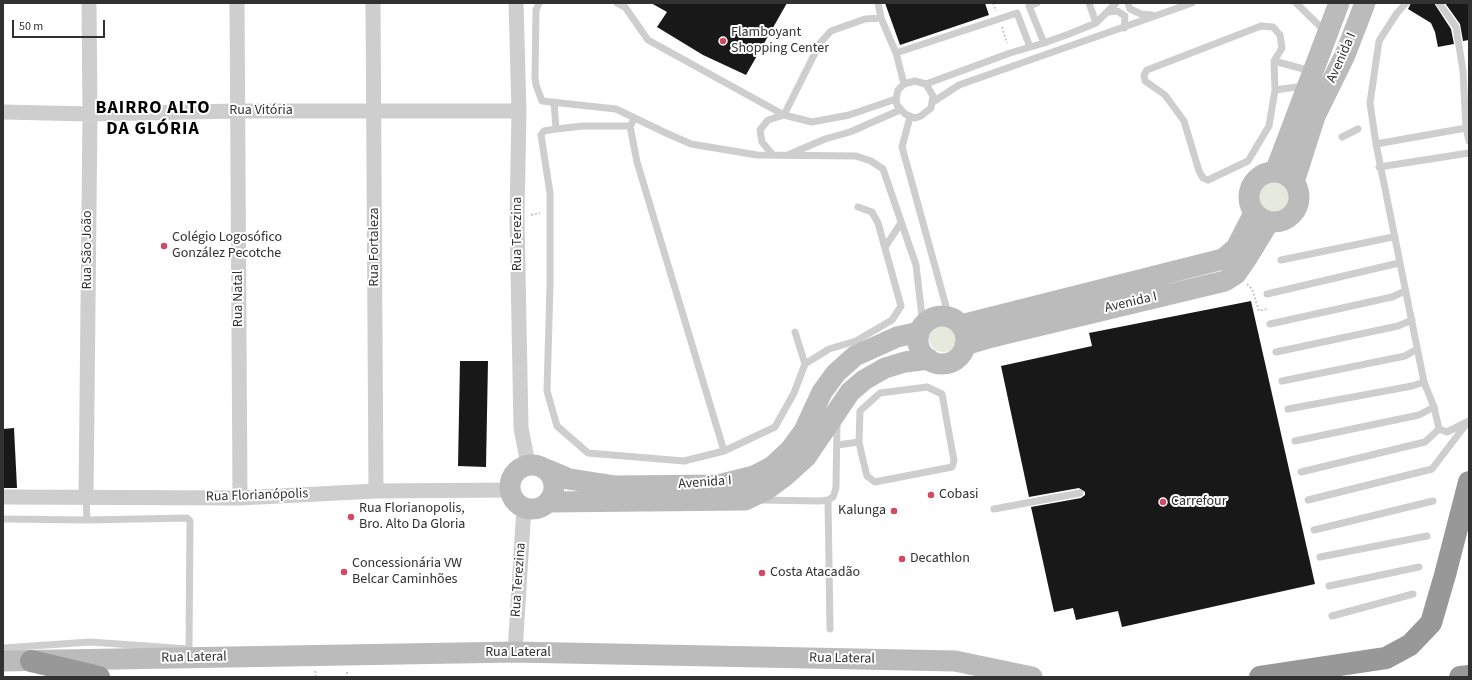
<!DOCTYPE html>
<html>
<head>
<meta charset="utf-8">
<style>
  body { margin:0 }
  #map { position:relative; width:1472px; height:680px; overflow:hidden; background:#fff; font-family:"Source Sans 3",sans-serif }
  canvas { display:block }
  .frame { position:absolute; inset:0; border:4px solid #313131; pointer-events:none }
  .scale { position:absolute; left:12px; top:20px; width:93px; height:18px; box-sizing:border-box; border:2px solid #313131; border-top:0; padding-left:5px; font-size:12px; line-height:14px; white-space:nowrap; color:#313131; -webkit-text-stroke:3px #fff; paint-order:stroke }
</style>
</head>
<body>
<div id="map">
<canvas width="1472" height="680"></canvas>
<div class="frame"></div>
<div class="scale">50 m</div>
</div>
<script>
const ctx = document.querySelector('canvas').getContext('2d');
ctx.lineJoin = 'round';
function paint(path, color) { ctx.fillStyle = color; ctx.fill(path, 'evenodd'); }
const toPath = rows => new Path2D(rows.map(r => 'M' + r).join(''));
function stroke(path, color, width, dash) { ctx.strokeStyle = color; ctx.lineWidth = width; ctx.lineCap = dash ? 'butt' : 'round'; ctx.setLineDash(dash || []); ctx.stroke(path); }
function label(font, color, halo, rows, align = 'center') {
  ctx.font = font + ' "Source Sans 3",sans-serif'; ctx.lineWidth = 4; ctx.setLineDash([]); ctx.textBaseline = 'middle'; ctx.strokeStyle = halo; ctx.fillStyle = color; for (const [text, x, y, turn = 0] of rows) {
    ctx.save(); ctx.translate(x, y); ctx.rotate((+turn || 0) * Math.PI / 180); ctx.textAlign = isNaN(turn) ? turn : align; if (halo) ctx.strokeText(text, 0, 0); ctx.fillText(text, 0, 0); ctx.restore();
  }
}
const green = toPath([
  '1257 196a16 16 0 1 1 32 0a16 16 0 1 1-32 0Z',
  '929 338a14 14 0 1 1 28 0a14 14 0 1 1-28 0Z'
]);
const building = toPath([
  [651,3,787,3,746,75,703,55,657,27,667,12],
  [885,3,985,3,989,15,900,45],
  [1411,3,1434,3,1451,29,1454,44,1438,47,1435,32,1431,23,1408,9],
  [1445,3,1469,3,1469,40,1463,41,1460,24],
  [1251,301,1315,584,1122,627,1118,611,1076,620,1073,608,1054,612,1031,507,1081,498,1085,495,1085,492,1079,488,1029,497,1001,366,1092,346,1089,333],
  [460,361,488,361,486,467,458,466],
  [14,428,17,488,3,488,3,429]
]);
const path = toPath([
  [993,3,996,11],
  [1002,27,1007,43],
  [531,215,540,213],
  [1247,284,1252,289,1259,311,1267,309],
  [315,671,316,677],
  [347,672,347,677]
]);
const lane = toPath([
  [539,3,536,10,535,77,536,85,542,101,616,109,666,133,691,144,757,155,856,156,871,161,883,169,916,265,923,325],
  [617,3,625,7,648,40,784,115,812,122,849,115,896,99],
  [878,3,881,18],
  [1037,3,1029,6,1044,43],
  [1089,3,1096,23],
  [1128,3,1130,9,1141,14,1152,15],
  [1296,3,1326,32],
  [1406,3,1397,13,1379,41,1370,103,1376,144,1424,382,1434,407,1439,429,1447,432,1469,421],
  [1439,3,1456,27,1463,71,1466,128,1469,141],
  [1109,12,1117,11,1125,16,1124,28],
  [1261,26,1273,27,1280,35,1282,48,1274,61,1275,90,1269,126,1248,161,1208,180,1203,178,1199,171,1184,121,1165,95,1145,81,1144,75,1147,70,1261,26],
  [896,53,1017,13,1030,47],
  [1274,61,1311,71],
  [926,84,933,96,931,108,921,116,915,118,905,114,897,105,896,99,898,90,904,84,915,81,926,84,1010,53,1044,43,1069,34,1096,23,1116,3],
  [1275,90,1304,86],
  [554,102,556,129],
  [933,102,959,85,1192,3],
  [910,117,902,147,949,317],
  [632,123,630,126,637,162,724,451],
  [630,126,583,126,556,129,544,131,541,135,550,193,550,285,547,391,557,426,588,453,684,461,724,451,775,427,794,393,805,364,795,332],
  [1342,137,1358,129],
  [1376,144,1466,128],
  [790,154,825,139,850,132,900,110],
  [773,155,762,142,760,130,768,120,784,115,820,43,831,31,865,19,881,18,896,53,904,84],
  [1379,167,1469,153],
  [885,247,901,223],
  [1281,260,1393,237],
  [1267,294,1399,263],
  [1270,324,1392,297,1405,291],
  [1276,352,1398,326,1412,320],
  [805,364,829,349,856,341,892,320,901,306,878,223,872,212,858,207],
  [1282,381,1405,356,1417,349],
  [927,387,942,394,954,461,952,467,875,482,867,476,862,456,859,442,860,411,880,393,927,387],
  [1288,409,1412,386,1424,382],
  [1295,441,1419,415,1434,407],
  [837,445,859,442],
  [1301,472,1425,442,1439,429],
  [86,497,87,520],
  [760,500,820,501,828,500,833,497,836,488,837,421],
  [828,500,830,629],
  [1308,500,1432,469,1467,423],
  [994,509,1080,493],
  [3,519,87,520,187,518,190,521,189,649,90,642,3,648],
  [1314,530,1433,501],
  [1320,557,1427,536],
  [1329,586,1419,567],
  [1332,616,1413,594]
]);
const street = toPath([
  [237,3,240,498],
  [373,3,376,491],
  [516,3,519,111,517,218,521,428,528,464],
  [3,112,90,114,238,111,519,111],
  [3,497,240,498,376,491,510,490],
  [86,497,90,114,89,3],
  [515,652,524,507]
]);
const secondary = toPath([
  '1249 197a25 25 0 1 1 50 0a25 25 0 1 1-50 0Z',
  [1275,172,1339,3],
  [1294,182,1315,116,1345,55,1365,3],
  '918 340a24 24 0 1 1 48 0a24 24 0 1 1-48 0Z',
  [961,325,1223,259,1236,248,1254,213],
  [965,345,992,337,1225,281,1236,274,1247,258,1269,222],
  '510 487a22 22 0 1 1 44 0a22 22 0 1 1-44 0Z',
  [548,470,569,479,614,486,718,485,754,476,773,466,790,450,804,431,822,392,836,373,855,356,897,337,919,332],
  [548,502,745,500,766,490,785,476,806,457,850,392,864,380,885,368,905,362,929,359],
  [3,661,515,652,955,661,1032,677]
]);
const highway = toPath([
  [31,661,99,677],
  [1260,677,1386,658,1410,645,1431,623,1445,575,1469,482],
  [1460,677,1469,676]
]);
const markers = [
  [723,41,4,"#d24961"],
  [164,246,4,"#d24961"],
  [931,495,4,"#d24961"],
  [1163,502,4,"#d24961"],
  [894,511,4,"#d24961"],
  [351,517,4,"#d24961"],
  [902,559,4,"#d24961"],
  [344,572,4,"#d24961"],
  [762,573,4,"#d24961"]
];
const poiNames = [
  ["Flamboyant",731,33],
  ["Shopping Center",731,49],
  ["Colégio Logosófico",172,238],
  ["González Pecotche",172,254],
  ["Cobasi",939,495],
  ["Carrefour",1171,502],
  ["Rua Florianopolis,",359,509],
  ["Bro. Alto Da Gloria",359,525],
  ["Kalunga",886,511,"right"],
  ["Decathlon",910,559],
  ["Concessionária VW",352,564],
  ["Belcar Caminhões",352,580],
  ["Costa Atacadão",770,573]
];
const streetNames = [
  ["Avenida I",1342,58,-66],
  ["Rua Vitória",261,111],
  ["Rua Terezina",518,234,-90],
  ["Rua Fortaleza",375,247,-90],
  ["Rua São João",88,250,-90],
  ["Rua Natal",239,299,-90],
  ["Avenida I",1131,303,-13],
  ["Avenida I",705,483,-4],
  ["Rua Florianópolis",257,496,-2],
  ["Rua Terezina",519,580,-86],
  ["Rua Lateral",518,653],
  ["Rua Lateral",194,658,-1],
  ["Rua Lateral",842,659,1]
];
const districtNames = [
  ["BAIRRO ALTO",153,109],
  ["DA GLÓRIA",153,130]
];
paint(green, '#e5e9de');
paint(building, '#181818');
stroke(path, '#c8c8c8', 2, [2, 2]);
stroke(lane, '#cecece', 7);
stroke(street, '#cecece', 15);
stroke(secondary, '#bbb', 21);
stroke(highway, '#989898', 22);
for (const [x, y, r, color] of markers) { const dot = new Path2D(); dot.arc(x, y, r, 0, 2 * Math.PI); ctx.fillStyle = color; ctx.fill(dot); stroke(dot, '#fff', 1.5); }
label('14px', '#313131', '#fff', poiNames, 'left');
label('14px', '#313131', '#fff', streetNames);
ctx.letterSpacing = '1px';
label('bold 18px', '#000', '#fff', districtNames);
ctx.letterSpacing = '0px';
</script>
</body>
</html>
